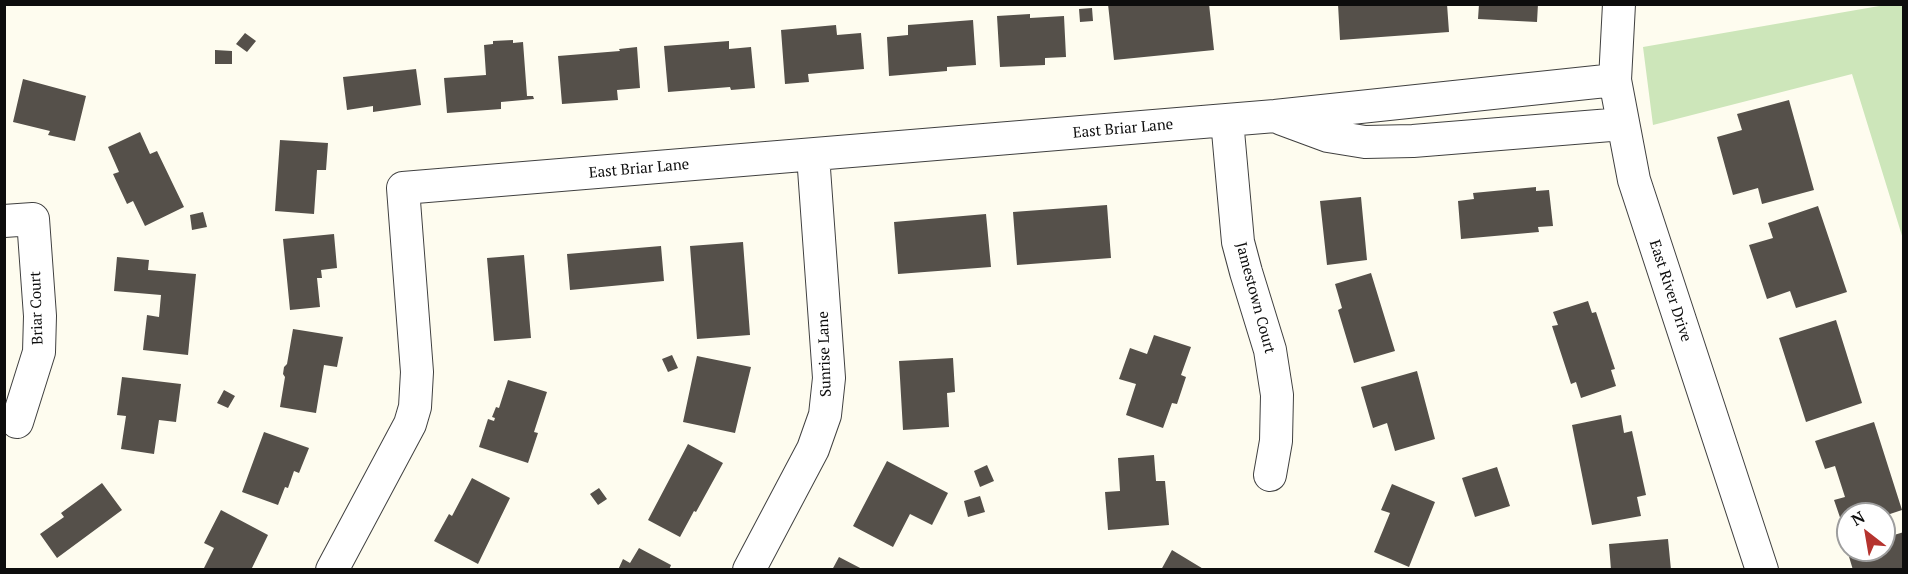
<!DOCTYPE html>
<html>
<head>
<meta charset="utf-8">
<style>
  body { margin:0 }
  #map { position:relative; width:1908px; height:574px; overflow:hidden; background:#fefcef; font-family:"PT Serif",serif }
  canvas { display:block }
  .frame { position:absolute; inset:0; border:6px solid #0d0d0d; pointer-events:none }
  .north { position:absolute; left:1836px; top:502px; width:60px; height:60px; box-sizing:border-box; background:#fff; border:2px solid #9e9e9e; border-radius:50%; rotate:329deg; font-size:16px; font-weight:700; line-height:24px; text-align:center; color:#0d0d0d }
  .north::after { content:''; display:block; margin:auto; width:21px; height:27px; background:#b5332e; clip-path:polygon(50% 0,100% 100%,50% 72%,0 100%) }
</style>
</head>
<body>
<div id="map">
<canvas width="1908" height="574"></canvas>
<div class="frame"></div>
<div class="north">N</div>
</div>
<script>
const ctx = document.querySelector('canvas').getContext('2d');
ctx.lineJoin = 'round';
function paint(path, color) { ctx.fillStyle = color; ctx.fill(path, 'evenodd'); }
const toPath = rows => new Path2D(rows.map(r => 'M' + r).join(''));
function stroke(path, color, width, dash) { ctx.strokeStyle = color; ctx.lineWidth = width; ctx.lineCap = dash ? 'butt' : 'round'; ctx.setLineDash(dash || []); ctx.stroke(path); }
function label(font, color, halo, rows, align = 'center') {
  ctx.font = font + ' "PT Serif",serif'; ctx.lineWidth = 6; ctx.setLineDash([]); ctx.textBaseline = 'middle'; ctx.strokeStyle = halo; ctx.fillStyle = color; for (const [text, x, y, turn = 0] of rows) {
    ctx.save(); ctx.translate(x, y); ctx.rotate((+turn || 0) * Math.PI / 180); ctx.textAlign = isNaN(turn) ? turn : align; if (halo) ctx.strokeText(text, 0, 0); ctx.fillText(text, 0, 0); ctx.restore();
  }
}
const green = toPath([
  [1885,5,1903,5,1903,239,1852,74,1653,125,1643,47]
]);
const building = toPath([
  [1108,4,1209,4,1214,50,1114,60],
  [1338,4,1447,4,1449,32,1340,40],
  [1479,4,1538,4,1537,22,1478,19],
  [1092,8,1093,21,1080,22,1079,9],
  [1030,14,1030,18,1064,16,1066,57,1045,58,1045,65,1000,67,997,16],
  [973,20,976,65,947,67,947,71,889,76,887,37,908,35,908,25],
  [836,25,837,35,861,33,864,69,808,74,809,82,785,84,781,30],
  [245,33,256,41,247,52,236,44],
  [513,40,513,43,523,42,527,96,533,96,534,99,501,102,501,109,447,113,444,78,486,75,484,45,493,44,493,41],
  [729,41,729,49,751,47,755,88,731,90,730,87,668,92,664,46],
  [637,47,640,88,617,90,618,100,562,104,558,56,620,51,619,49],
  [215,50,232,51,232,64,215,64],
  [416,69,421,105,373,112,373,106,347,110,343,77],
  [23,79,86,96,75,141,48,135,50,131,13,122],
  [1789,100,1814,190,1762,204,1758,188,1733,195,1717,137,1742,130,1737,114],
  [140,132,150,154,157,151,184,207,145,226,133,201,127,204,113,174,119,172,108,147],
  [280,140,328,143,326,170,317,170,314,214,275,211],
  [1536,187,1536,191,1549,190,1553,226,1538,227,1539,232,1461,239,1458,201,1474,199,1473,193],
  [1361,197,1367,260,1327,265,1320,201],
  [1107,205,1111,258,1017,265,1013,212],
  [1818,206,1847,292,1796,308,1790,291,1767,299,1749,245,1773,238,1768,223],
  [203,212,207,227,192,230,190,215],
  [986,214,991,267,898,274,894,222],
  [334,234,337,268,321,270,322,278,317,278,320,307,290,310,283,239],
  [743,242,750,335,697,339,690,246],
  [661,246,664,281,570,290,567,254],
  [524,255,531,338,494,341,487,258],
  [117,257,149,260,148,270,196,274,188,355,143,350,147,315,159,317,161,295,114,291],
  [1371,273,1395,351,1354,363,1338,310,1342,308,1335,284],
  [1588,301,1592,313,1596,312,1615,369,1611,370,1616,386,1581,398,1576,382,1571,384,1552,326,1558,325,1553,312],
  [1836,320,1862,403,1806,422,1779,338],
  [293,329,343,337,337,367,324,365,316,413,280,407,285,377,283,374,284,367,287,364],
  [1154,335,1191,347,1181,375,1186,377,1177,404,1172,403,1163,428,1126,415,1136,384,1119,379,1130,348,1147,354],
  [672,355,678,368,668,372,662,359],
  [697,356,751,367,735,433,683,422],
  [953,358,955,392,947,393,949,427,903,430,899,361],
  [1417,371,1435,439,1395,451,1387,423,1373,428,1361,387],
  [122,377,181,384,176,422,159,420,154,454,121,449,126,416,117,415],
  [508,380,547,392,534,432,538,433,528,463,479,447,488,419,494,421,495,418,492,417,496,407,499,408],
  [224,390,235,396,228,408,217,403],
  [1621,415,1624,433,1632,431,1646,495,1637,497,1641,516,1592,525,1572,425],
  [1874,422,1902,510,1884,516,1884,514,1848,514,1848,528,1844,529,1834,500,1845,497,1835,466,1825,469,1815,441],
  [264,432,309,448,299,473,294,471,288,488,285,487,278,505,242,492],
  [688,444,723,463,696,512,694,511,680,537,648,520],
  [1154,455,1156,481,1165,481,1169,525,1108,530,1105,492,1120,491,1118,458],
  [887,461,948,493,932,525,910,514,893,547,853,526],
  [987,465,994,481,980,487,974,471],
  [1497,467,1510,506,1475,517,1462,478],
  [472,478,510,498,478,564,434,541,449,514,452,516],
  [102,483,122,510,57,558,40,534,64,517,61,513],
  [1392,484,1435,502,1409,567,1374,552,1390,513,1381,510],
  [599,488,607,499,598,505,590,494],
  [980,496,985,512,968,517,964,501],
  [221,510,268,535,251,570,203,570,214,548,204,543],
  [1904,532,1904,570,1853,570,1847,550,1884,550,1884,538],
  [1668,539,1671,570,1611,570,1609,544],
  [639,548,671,565,669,570,618,570,623,559,630,563],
  [1172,550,1205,570,1161,570],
  [839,557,864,570,832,570]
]);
const street = toPath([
  [1619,4,1615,80,1634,180,1762,570],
  [1282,119,1328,136,1365,142,1413,141,1623,124],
  [1227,120,1238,242,1246,272,1270,350,1277,395,1276,441,1270,475],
  [4,221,33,219,40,316,39,352,17,422],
  [332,570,410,424,415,407,417,372,403,188,1275,116,1615,80],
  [749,570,813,449,825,415,829,378,813,155]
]);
const streetNames = [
  ["East Briar Lane",1123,129,-5],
  ["East Briar Lane",639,169,-5],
  ["East River Drive",1670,291,72],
  ["Jamestown Court",1255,298,75],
  ["Briar Court",37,308,-92],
  ["Sunrise Lane",825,354,-92]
];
paint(green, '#cde6ba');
paint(building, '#55504a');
stroke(street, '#404040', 34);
stroke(street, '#fff', 32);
label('15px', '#0d0d0d', '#fff', streetNames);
</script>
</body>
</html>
